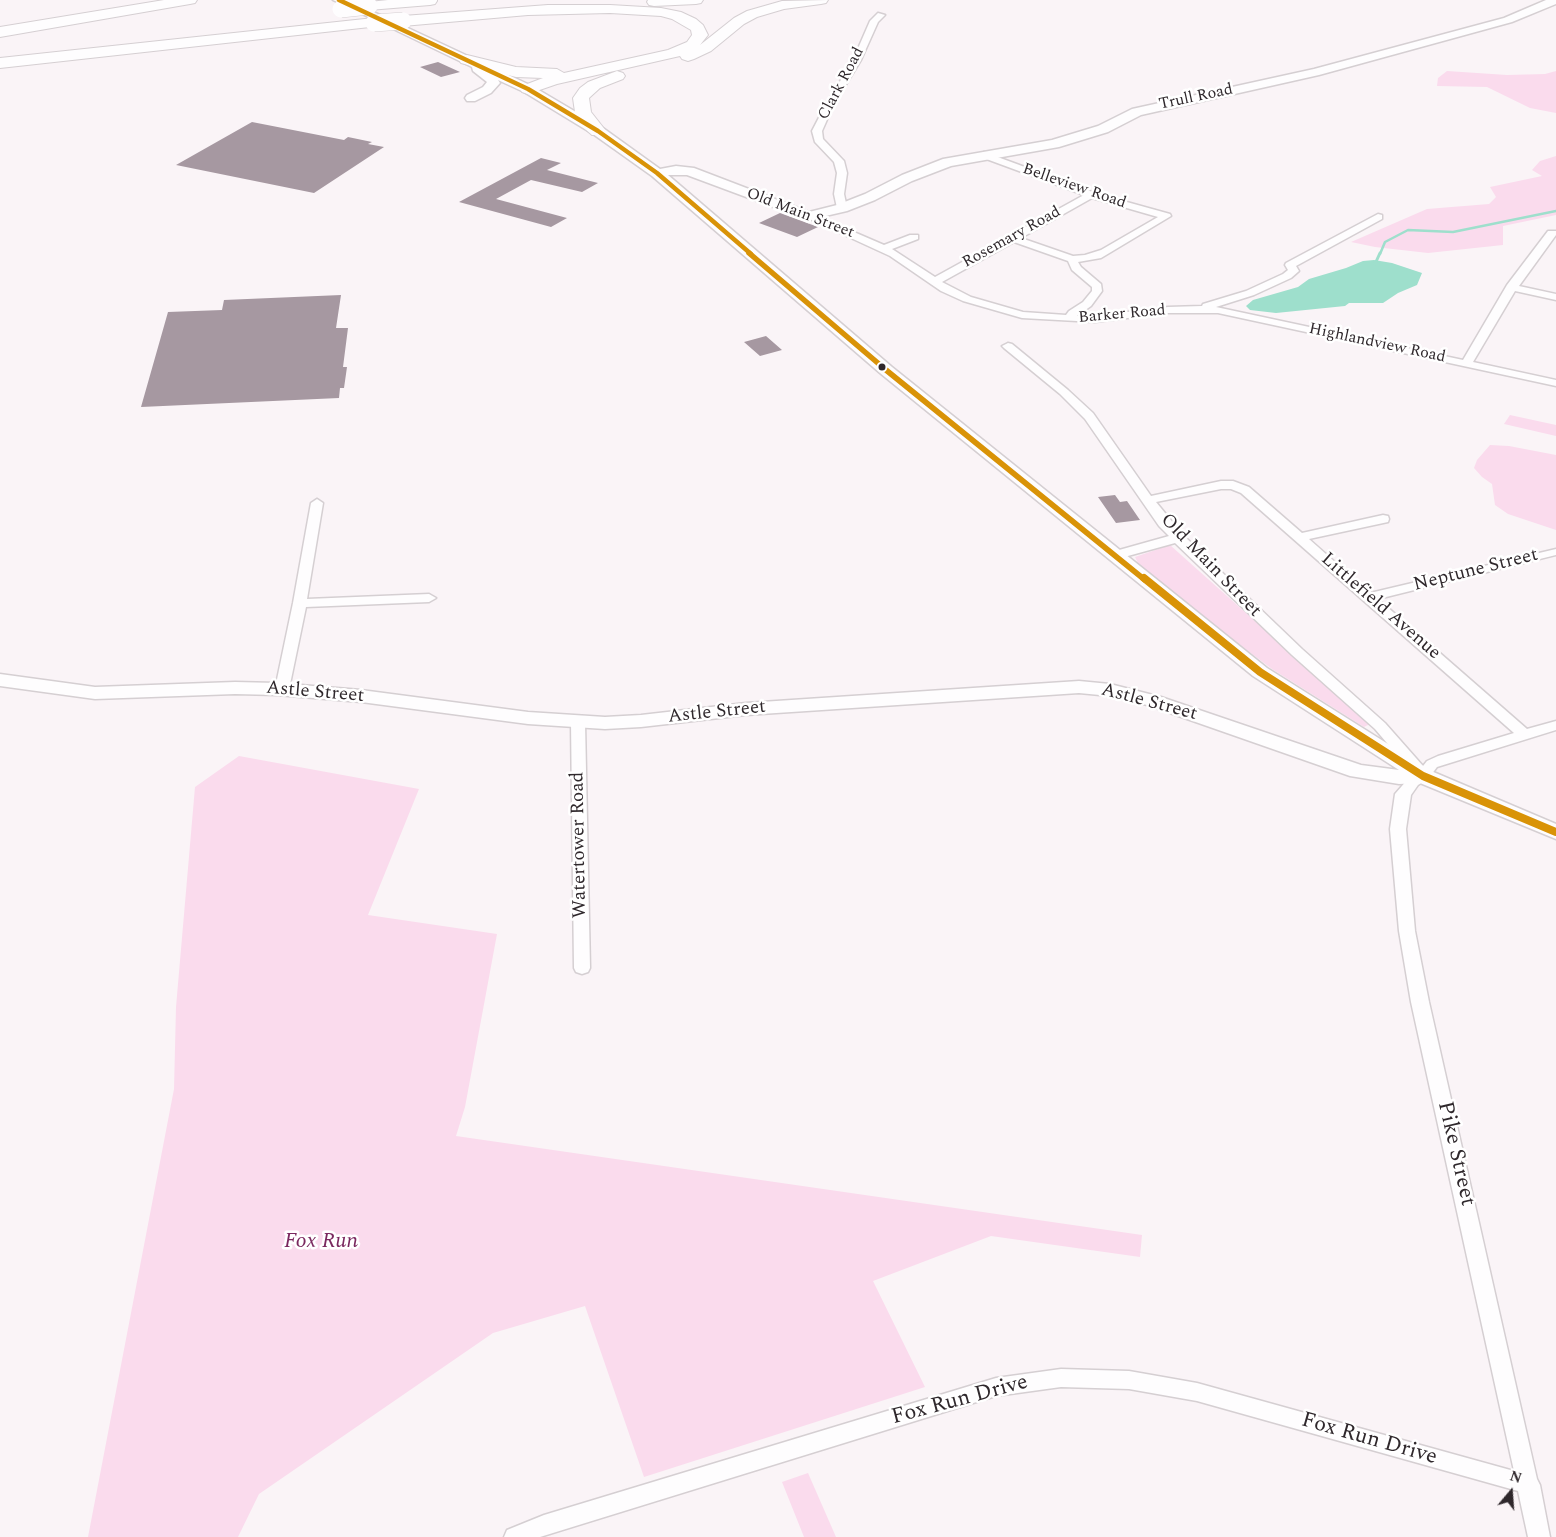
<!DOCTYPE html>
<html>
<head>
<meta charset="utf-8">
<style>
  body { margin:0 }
  #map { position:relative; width:1556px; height:1537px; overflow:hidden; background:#faf4f7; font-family:Spectral,serif }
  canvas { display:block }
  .north { position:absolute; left:1486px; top:1467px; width:50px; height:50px; -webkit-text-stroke:4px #fff; paint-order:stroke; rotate:18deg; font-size:14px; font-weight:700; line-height:20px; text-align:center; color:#2f282c }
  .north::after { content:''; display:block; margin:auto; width:18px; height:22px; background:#2f282c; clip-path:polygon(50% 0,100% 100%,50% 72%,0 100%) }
</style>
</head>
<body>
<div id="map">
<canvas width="1556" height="1537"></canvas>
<div class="north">N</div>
</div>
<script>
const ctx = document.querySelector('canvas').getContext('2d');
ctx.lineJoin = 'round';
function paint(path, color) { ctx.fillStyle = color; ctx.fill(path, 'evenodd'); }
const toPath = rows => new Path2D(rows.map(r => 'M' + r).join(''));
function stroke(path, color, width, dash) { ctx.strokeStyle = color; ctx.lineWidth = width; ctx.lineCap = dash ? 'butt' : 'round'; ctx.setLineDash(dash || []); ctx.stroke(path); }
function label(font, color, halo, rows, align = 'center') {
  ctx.font = font + ' Spectral,serif'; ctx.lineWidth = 5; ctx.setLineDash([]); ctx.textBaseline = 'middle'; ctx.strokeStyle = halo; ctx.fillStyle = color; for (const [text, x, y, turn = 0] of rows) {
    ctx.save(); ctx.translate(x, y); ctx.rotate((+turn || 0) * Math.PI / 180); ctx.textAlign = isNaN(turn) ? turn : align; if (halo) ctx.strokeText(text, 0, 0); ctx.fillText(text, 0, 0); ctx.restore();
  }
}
const green = toPath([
  [1447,71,1507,75,1545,74,1556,71,1556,113,1530,108,1487,87,1437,86,1438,78],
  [1556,156,1556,215,1503,226,1503,245,1428,253,1375,247,1351,242,1427,209,1489,204,1496,197,1490,187,1542,176,1532,170,1540,161],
  [1510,415,1556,425,1556,436,1504,424],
  [1490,445,1509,446,1556,455,1556,530,1508,514,1495,505,1492,484,1482,477,1474,468,1477,460],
  [1170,545,1370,724,1364,727,1272,669,1212,624,1138,563,1135,557],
  [239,756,419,789,368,915,497,934,465,1107,456,1136,1142,1235,1140,1257,991,1236,873,1281,925,1387,644,1477,585,1306,493,1333,259,1494,238,1537,88,1537,174,1089,176,1007,195,787],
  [808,1473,836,1537,804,1537,782,1482]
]);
const water = toPath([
  [1374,260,1392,263,1422,273,1417,285,1398,293,1383,303,1349,303,1345,306,1276,313,1250,310,1246,306,1253,300,1298,287,1309,279,1346,268,1363,261]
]);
const streamFar1 = toPath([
  [1380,254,1385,242,1408,230,1453,232,1556,211]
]);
const stream = toPath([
  [1375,264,1380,253]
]);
const building = toPath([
  [438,62,460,72,441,77,420,67],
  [252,122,344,140,348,137,372,142,368,144,384,147,314,193,176,165],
  [541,158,561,163,547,170,598,183,582,192,531,180,496,199,567,218,551,227,459,202],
  [780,213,818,227,797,237,759,223],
  [341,295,336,328,348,328,343,367,347,367,344,388,340,388,339,398,141,407,168,312,222,310,224,300],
  [766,336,782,350,760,356,744,342],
  [1115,495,1120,502,1127,501,1140,520,1116,523,1098,497]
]);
const street = toPath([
  [878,13,885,15,878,22,861,60,833,106,822,131,823,139,844,161,847,173,844,194,847,208,842,211,837,208,834,194,837,173,834,162,815,142,812,131,825,106,853,60,870,21,878,13],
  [984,152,1098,194,1170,214,1171,216,1101,258,1078,262,1081,267,1101,284,1102,291,1091,306,1077,316,1095,316,1168,307,1202,306,1203,304,1246,291,1283,274,1288,270,1285,265,1286,263,1378,214,1382,215,1382,219,1296,266,1299,271,1291,278,1254,295,1216,307,1463,360,1507,285,1548,231,1556,231,1556,235,1519,286,1556,294,1556,300,1515,291,1473,362,1556,380,1556,386,1218,313,1168,313,1095,322,1022,318,963,301,941,291,890,256,803,216,804,214,812,214,884,245,910,235,918,235,918,239,892,249,935,277,1084,195,981,157,979,155,984,152],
  [1092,198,1158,217,1101,250,1085,255,1073,256,1021,238,1092,198],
  [1014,242,1068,261,1072,270,1092,287,1092,291,1083,302,1069,311,1066,315,1023,312,971,297,942,282,1014,242],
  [1008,343,1012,344,1068,390,1093,413,1151,496,1221,481,1233,481,1249,487,1302,533,1383,515,1388,516,1389,519,1388,522,1309,539,1370,593,1556,549,1556,555,1378,599,1527,729,1556,721,1556,730,1437,767,1428,779,1418,785,1411,795,1406,829,1415,931,1429,1002,1537,1479,1540,1485,1550,1537,1528,1537,1518,1491,1197,1401,1129,1389,1061,1387,996,1396,540,1537,504,1537,507,1530,544,1515,996,1378,1061,1369,1129,1371,1197,1383,1514,1471,1411,1002,1399,931,1390,829,1395,794,1408,779,1414,775,1375,729,1292,655,1175,543,1117,559,1112,558,1110,555,1112,552,1169,536,1159,526,1085,419,1060,394,1004,348,1002,346,1008,343],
  [1221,489,1231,489,1241,493,1514,733,1438,756,1427,761,1423,766,1385,723,1302,649,1183,535,1156,502,1221,489],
  [317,499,323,503,307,599,429,594,436,598,429,602,306,607,289,689,287,692,282,693,277,692,275,689,293,603,311,503,317,499],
  [578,718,583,719,585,722,590,968,588,972,582,974,576,972,574,968,571,722,573,719,578,718]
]);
const secondary = toPath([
  [333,0,348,0,532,86,603,128,660,169,676,166,694,168,809,212,837,205,865,194,902,175,943,159,1052,140,1098,126,1132,109,1314,69,1504,18,1546,0,1556,0,1556,4,1512,22,1319,75,1141,115,1108,132,1059,147,951,166,912,181,875,200,847,211,808,220,687,175,668,175,892,367,1267,668,1431,771,1556,824,1556,839,1420,783,1399,784,1350,776,1147,705,1110,696,1079,693,746,715,641,727,605,729,528,724,361,702,277,695,235,694,95,699,0,686,0,674,95,687,235,682,277,683,361,690,528,712,605,717,641,715,746,703,1079,681,1110,684,1161,697,1361,765,1399,770,1253,676,880,373,652,176,593,134,524,92,498,80,500,83,491,93,475,101,467,101,465,98,467,95,483,87,487,82,473,71,472,67,333,0]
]);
const highway = toPath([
  [164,0,197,0,195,3,190,4,0,37,0,27,164,0],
  [388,0,437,0,437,1,435,4,430,5,369,10,364,9,362,6,364,3,369,2,388,0],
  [648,0,703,0,701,3,696,4,654,6,649,5,647,2,648,0],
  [828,0,826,3,821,4,784,9,757,17,744,24,711,51,694,59,688,61,682,59,680,56,557,84,528,94,522,92,520,89,522,86,543,78,516,77,461,63,459,60,461,57,467,55,516,67,557,69,564,73,668,50,687,42,692,35,691,30,672,19,661,16,610,13,528,15,403,26,398,24,395,21,398,18,403,16,548,5,610,5,661,8,681,12,696,19,703,25,708,35,700,45,734,18,747,11,782,1,828,0],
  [374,18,379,20,382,23,379,26,0,68,0,58,374,18],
  [617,71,623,73,625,76,623,79,600,88,589,98,591,112,606,131,604,135,592,135,584,128,575,112,573,98,580,88,588,82,617,71]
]);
const highwayBridge = toPath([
  [341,9,369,6],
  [374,23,403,21]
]);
const bus1Far2 = toPath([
  [339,0,528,89,598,131,657,173,751,254]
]);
const bus1Far1 = toPath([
  [749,253,886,370,1145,580]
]);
const bus1 = toPath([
  [1144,578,1260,672,1423,776,1556,832]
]);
const markers = [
  [882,367,4.5,"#2f282c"]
];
const farStreetnames = [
  ["Clark Road",842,84,-62],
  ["Trull Road",1196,98,-12],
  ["Belleview Road",1074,187,19],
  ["Old Main Street",800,214,21],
  ["Rosemary Road",1012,238,-29],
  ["Barker Road",1122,315,-5],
  ["Highlandview Road",1377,344,12]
];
const streetNames = [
  ["Old Main Street",1210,566,46],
  ["Neptune Street",1476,571,-14],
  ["Littlefield Avenue",1380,607,41],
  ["Astle Street",315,693,5],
  ["Astle Street",1149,703,15],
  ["Astle Street",717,713,-6],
  ["Watertower Road",580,845,-91]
];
const nearStreetnames = [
  ["Pike Street",1455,1154,77],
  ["Fox Run Drive",960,1401,-15],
  ["Fox Run Drive",1369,1440,16]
];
const nearParknames = [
  ["Fox Run",321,1243]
];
paint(green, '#fadbed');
paint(water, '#9edfcc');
stroke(streamFar1, '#9edfcc', 2.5);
stroke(stream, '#9edfcc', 3);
paint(building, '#a698a1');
stroke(street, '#d5cfd2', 3);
stroke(secondary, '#d5cfd2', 3);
stroke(highway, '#d5cfd2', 2);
paint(street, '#fefdfe');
paint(secondary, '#fefdfe');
paint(highway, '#fefdfe');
stroke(highwayBridge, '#d5cfd2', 18, []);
stroke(highwayBridge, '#fefdfe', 17);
stroke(bus1Far2, '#d99307', 4.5);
stroke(bus1Far1, '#d99307', 5.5);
stroke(bus1, '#d99307', 8);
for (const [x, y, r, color] of markers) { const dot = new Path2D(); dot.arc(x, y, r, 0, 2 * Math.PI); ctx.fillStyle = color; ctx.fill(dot); stroke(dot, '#fff', 2); }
label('16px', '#2f282c', '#fff', farStreetnames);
label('19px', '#2f282c', '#fff', streetNames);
label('22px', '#2f282c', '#fff', nearStreetnames);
label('italic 22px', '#7a285f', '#fff', nearParknames);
</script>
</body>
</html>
